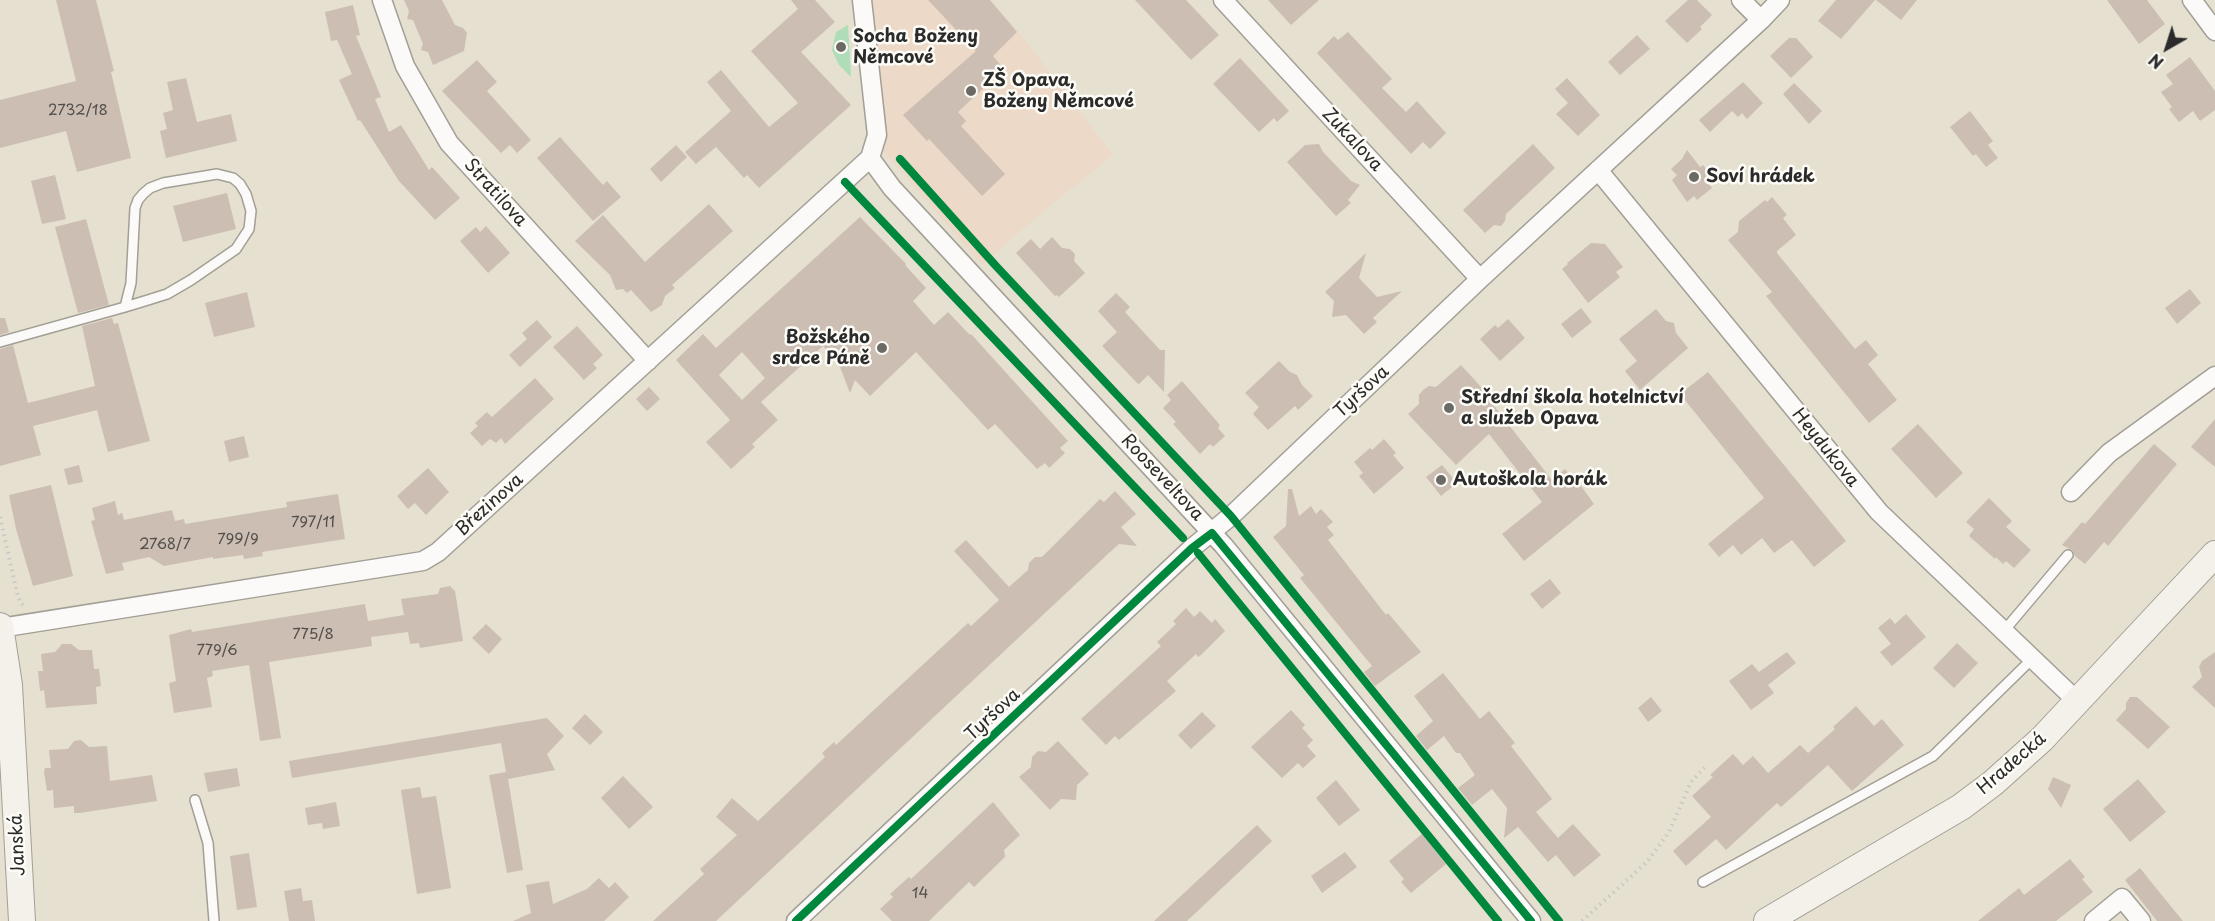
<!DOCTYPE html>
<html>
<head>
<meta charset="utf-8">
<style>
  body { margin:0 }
  #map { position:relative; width:2215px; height:921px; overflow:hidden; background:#e6e0d0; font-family:"Playpen Sans",sans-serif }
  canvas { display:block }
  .north { position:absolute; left:2137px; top:18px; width:60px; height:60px; -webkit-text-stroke:4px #fdfcf7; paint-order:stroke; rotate:219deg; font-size:16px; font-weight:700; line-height:24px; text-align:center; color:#2b2b2b }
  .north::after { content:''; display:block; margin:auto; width:21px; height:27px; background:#2b2b2b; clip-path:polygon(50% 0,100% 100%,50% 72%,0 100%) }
</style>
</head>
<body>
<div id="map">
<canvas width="2215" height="921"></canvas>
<div class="north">N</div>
</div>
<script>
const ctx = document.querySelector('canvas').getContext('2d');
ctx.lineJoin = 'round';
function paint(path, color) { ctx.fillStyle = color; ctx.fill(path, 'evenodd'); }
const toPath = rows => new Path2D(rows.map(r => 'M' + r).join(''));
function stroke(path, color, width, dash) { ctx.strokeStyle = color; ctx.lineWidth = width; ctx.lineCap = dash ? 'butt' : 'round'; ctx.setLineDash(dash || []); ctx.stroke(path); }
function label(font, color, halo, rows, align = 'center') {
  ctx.font = font + ' "Playpen Sans",sans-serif'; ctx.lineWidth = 5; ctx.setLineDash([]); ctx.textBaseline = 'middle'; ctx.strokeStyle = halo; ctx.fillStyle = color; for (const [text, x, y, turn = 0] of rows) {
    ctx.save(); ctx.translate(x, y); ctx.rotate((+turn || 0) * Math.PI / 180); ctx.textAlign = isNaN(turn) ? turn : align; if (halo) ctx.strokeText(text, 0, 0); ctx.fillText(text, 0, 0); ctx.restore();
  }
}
const built = toPath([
  [869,0,990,0,1018,31,1113,155,1039,215,982,265,883,151]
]);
const green = toPath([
  [848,25,851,77,839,65,832,50,836,32]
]);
const building = toPath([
  [56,0,96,0,114,71,111,72,131,158,77,172,66,131,0,148,0,100,76,81],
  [404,0,442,0,455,25,463,28,467,33,464,51,433,65,428,52,421,50,423,44,413,20,407,19,409,11],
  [791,0,815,0,835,22,801,52,851,105,759,188,747,175,744,178,716,147,696,164,685,152,731,111,707,82,721,70,769,127,798,103,751,51,798,9],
  [928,0,990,0,1017,32,993,56,1004,69,958,112,966,121,961,126,1005,174,982,196,929,139,927,141,903,115,976,51],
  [1135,0,1186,0,1219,35,1191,60],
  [1268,0,1319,0,1291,25],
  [1688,0,1697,0,1712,15,1700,27,1702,29,1687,43,1665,21],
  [1836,0,1875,0,1841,39,1818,21],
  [1876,0,1917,0,1901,20],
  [2107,0,2147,0,2165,24,2139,44],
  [353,5,360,35,356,36,381,97,375,99,389,132,401,125,429,170,432,167,460,198,435,220,399,181,360,120,358,121,339,80,352,74,337,40,331,41,325,12],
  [1348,32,1392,79,1382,88,1406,112,1417,101,1446,133,1430,149,1423,142,1411,154,1317,53,1334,36,1338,40],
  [1637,35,1650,49,1620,75,1608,62],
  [1789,38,1796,38,1813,57,1791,78,1770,56],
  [2190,57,2215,91,2215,110,2200,121,2193,111,2179,122,2169,109,2172,107,2161,92,2173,84,2166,75],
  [1240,58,1289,111,1277,122,1274,118,1259,132,1213,84],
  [477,60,497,82,487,91,531,140,517,153,510,145,501,153,442,91],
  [186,78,197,122,231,114,237,141,166,158,160,131,167,129,163,113,173,110,167,82],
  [1567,78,1600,115,1578,136,1556,114,1568,103,1555,89],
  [1743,82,1763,103,1747,119,1742,113,1738,117,1732,111,1710,132,1699,120],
  [1794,83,1822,111,1809,124,1783,94],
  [1970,111,1993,141,1988,145,1998,158,1986,167,1976,154,1973,156,1950,127],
  [560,137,603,185,607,181,621,197,593,221,537,158],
  [1319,144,1323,152,1351,181,1360,185,1348,200,1351,203,1336,216,1287,162,1305,145],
  [1533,144,1555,168,1506,214,1505,221,1501,226,1494,225,1485,233,1463,210],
  [676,145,687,157,661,182,650,169],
  [1687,150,1700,167,1703,165,1715,179,1709,184,1712,188,1697,200,1694,196,1687,202,1672,180,1677,175,1671,169,1682,159],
  [55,175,66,219,42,224,31,181],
  [227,193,236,229,183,242,173,206],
  [1772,197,1787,215,1783,218,1796,235,1777,251,1777,253,1855,349,1866,340,1878,355,1868,364,1897,400,1869,423,1766,296,1772,292,1728,240,1738,232,1739,221,1765,200,1767,202],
  [709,204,733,231,672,285,675,288,665,296,662,305,651,312,631,290,627,293,623,289,616,290,610,275,575,241,603,215,645,262],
  [860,217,906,264,905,265,926,288,913,301,934,325,948,312,970,335,971,334,1068,441,1060,448,1065,453,1049,468,1045,463,1037,469,995,424,988,430,916,352,870,396,855,380,850,393,838,362,823,346,761,402,778,420,752,444,755,447,731,469,706,442,730,420,676,360,703,334,716,348],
  [742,352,765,378,742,400,719,375],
  [86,219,109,305,78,313,55,227],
  [486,226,510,253,488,273,460,241,476,227,480,232],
  [1052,237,1062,248,1070,249,1075,254,1074,261,1085,273,1059,297,1057,295,1055,296,1016,253,1031,239,1040,249],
  [1591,243,1605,244,1623,267,1616,272,1620,277,1588,303,1562,269,1568,264,1567,263],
  [1366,253,1359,278,1377,297,1402,291,1373,318,1377,322,1364,334,1346,315,1332,317,1334,301,1325,292],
  [2190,289,2201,303,2177,324,2165,308],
  [247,292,255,327,214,337,205,303],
  [1116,293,1130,307,1125,312,1160,350,1165,350,1164,392,1148,375,1139,384,1137,383,1102,346,1117,332,1098,311],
  [1581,308,1592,322,1572,338,1561,324],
  [1656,309,1666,321,1674,323,1676,333,1688,348,1640,390,1625,371,1637,361,1619,339],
  [0,318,5,318,9,332,0,335],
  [112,318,114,324,118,323,150,441,108,452,97,410,33,426,41,455,0,466,0,349,13,345,28,403,95,386,82,326],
  [1508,319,1525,338,1500,361,1480,339,1495,325,1498,328],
  [537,320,552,337,520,367,509,355,527,339,522,333],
  [577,326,603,355,593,364,597,368,584,380,553,347],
  [1279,361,1290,372,1297,375,1302,385,1313,396,1298,410,1295,406,1268,430,1253,414,1259,407,1245,393],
  [1461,365,1493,400,1491,402,1552,480,1565,469,1572,478,1574,476,1594,504,1524,561,1502,534,1542,502,1489,434,1456,465,1408,414,1419,404,1419,395,1423,390,1429,386,1436,387],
  [1708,372,1846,541,1814,567,1792,540,1774,553,1762,538,1741,555,1733,545,1719,557,1708,544,1764,498,1680,394],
  [535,378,554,399,505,444,501,438,496,443,490,439,482,446,470,433,478,426,475,423,487,412,492,417],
  [1182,381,1220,425,1218,428,1225,436,1213,447,1210,444,1200,454,1173,424,1176,422,1163,408,1171,400,1167,395],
  [649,387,660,399,647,411,636,399],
  [2215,419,2215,467,2191,447],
  [1918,424,1963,473,1936,498,1891,449],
  [244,436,249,457,229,462,224,441],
  [1384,439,1396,453,1393,455,1404,468,1374,494,1359,476,1363,473,1354,462,1370,448,1372,450],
  [2154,444,2177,464,2108,546,2104,542,2085,564,2075,556,2072,550,2062,545,2082,522,2085,524],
  [79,465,83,482,68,485,64,469],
  [1442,465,1457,483,1441,496,1426,477],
  [428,468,449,492,426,515,415,503,408,509,397,496],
  [51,485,73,576,33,586,16,529,9,495],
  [1288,489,1292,489,1299,516,1311,506,1316,514,1321,509,1333,522,1327,527,1334,535,1328,540,1386,615,1388,613,1421,652,1375,686,1364,672,1372,666,1300,578,1304,575,1273,537,1286,526],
  [1115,491,1136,514,1121,527,1137,546,1119,544,1109,553,716,921,653,921,704,874,700,869,737,835,716,817,732,798,758,821,825,757,822,753,834,742,836,745,968,623,971,626,999,600,954,551,966,540,1009,587,1028,570,1029,563,1035,557,1042,557,1100,499,1104,502],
  [338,494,345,539,262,552,263,556,244,559,243,555,213,559,213,557,164,566,149,557,122,563,124,570,106,574,91,521,95,520,92,508,115,501,118,515,122,513,124,520,172,510,175,521,184,519,185,524,287,507,286,502],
  [1989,498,2012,521,2006,527,2031,550,2014,568,2006,561,2003,564,1996,557,1995,559,1969,536,1974,529,1966,522],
  [1550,579,1561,593,1542,609,1530,594],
  [450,586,455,591,463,641,420,648,419,643,410,644,408,632,371,637,372,646,269,662,281,738,260,741,249,665,212,671,213,676,207,678,212,707,174,713,169,683,176,681,169,635,191,629,192,632,365,604,368,621,404,615,401,599,438,594,440,588],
  [1186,608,1194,617,1200,611,1212,623,1215,619,1225,631,1201,655,1198,657,1196,654,1167,681,1176,691,1119,740,1115,736,1106,745,1081,719,1161,646,1157,642,1176,624,1173,621],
  [1906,614,1926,637,1892,666,1880,652,1891,644,1878,628,1890,618,1895,624],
  [486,624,502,639,489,654,472,638],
  [1957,643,1978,663,1954,688,1933,668],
  [62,644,71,644,79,650,92,650,94,669,99,669,101,686,96,687,97,704,46,708,44,690,40,691,38,671,43,671,41,654,55,652],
  [1787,652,1796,663,1768,685,1774,693,1751,710,1729,681,1752,664,1759,672],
  [2215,652,2215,708,2192,687,2202,677,2199,667,2202,661],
  [1443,673,1480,719,1489,711,1515,743,1511,746,1552,799,1536,812,1558,838,1573,824,1601,855,1574,877,1556,855,1548,862,1518,827,1504,838,1507,808,1492,789,1472,805,1458,788,1475,775,1460,753,1456,753,1444,736,1427,750,1416,736,1433,721,1414,696],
  [1651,697,1662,711,1648,722,1638,708],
  [2130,697,2137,697,2170,727,2148,749,2116,720,2126,709,2126,703],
  [1856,706,1874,726,1882,719,1904,745,1852,791,1828,765,1781,807,1777,803,1726,850,1716,839,1686,866,1673,851,1711,817,1692,796,1713,777,1710,775,1733,754,1743,765,1753,756,1768,773,1800,745,1808,753,1835,729,1833,727],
  [1291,710,1305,725,1302,728,1313,740,1307,746,1316,756,1303,768,1298,763,1282,778,1251,747],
  [1202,712,1216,726,1191,749,1178,735],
  [585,714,603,732,590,745,572,728],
  [547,718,564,736,547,754,555,770,508,779,523,870,507,873,489,775,506,772,501,743,292,778,289,761],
  [81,740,89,747,107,746,110,781,152,775,157,801,80,813,74,813,74,806,54,808,53,790,47,791,44,772,45,768,51,768,49,750,68,749,74,741],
  [1058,741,1089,774,1077,785,1076,800,1061,799,1050,810,1019,777,1031,767,1032,757,1038,751,1046,752],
  [237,768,240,786,208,792,204,773],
  [623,776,653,807,629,829,601,798],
  [2053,777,2071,785,2061,808,2048,789],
  [2138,779,2166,812,2130,842,2103,809],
  [1336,780,1360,810,1339,826,1316,798],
  [420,787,422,798,436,796,451,888,417,894,401,790],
  [336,802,340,826,323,829,322,823,308,825,305,808],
  [993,802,1020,835,1004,850,1005,857,974,887,969,882,929,921,892,921,880,909,893,897,890,894,909,877,911,879,924,867],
  [1257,825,1272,841,1187,921,1154,921],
  [1422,834,1446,864,1411,893,1401,882,1404,879,1389,861],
  [1345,852,1357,867,1322,893,1311,876],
  [249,853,257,907,237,910,230,856],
  [2070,859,2085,877,2082,879,2093,892,2056,921,1978,921,2019,888,2024,895],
  [2140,868,2160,893,2183,921,2157,921,2125,880],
  [599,878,609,888,615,882,629,897,604,921,513,921,531,913,526,885,549,881,553,904,587,889],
  [301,888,303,901,312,900,315,921,289,921,284,891]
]);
const path = toPath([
  [0,517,18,597,23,605],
  [1582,921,1647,862,1669,832,1691,782,1707,765]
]);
const service = toPath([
  [0,342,125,307,148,300,167,294,191,280,236,249,249,229,251,211,246,194,240,184,233,178,217,174,163,183,150,188,143,194,138,200,135,208,131,283,125,307],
  [2003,632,2068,555],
  [195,800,208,843,214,921],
  [1703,882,1933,756,2032,659]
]);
const minor = toPath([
  [382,0,405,66,449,143,648,361],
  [862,0,877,135,870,158],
  [1223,0,1480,279],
  [1741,0,1761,20],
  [2192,0,2215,31],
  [870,158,892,188,1224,546,1531,921],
  [1598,170,1879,512,2078,702],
  [2071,492,2109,453,2215,376],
  [0,628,423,561,438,552,870,158],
  [796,921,1192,548,1231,516,1480,279,1761,20,1780,0],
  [2094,921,2122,898,2141,921]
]);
const secondary = toPath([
  [0,626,9,685,22,921],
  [1767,921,1961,807,1993,783,2042,739,2215,554]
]);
const cycleway = toPath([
  [900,159,996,266,1231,516,1559,921],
  [845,182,1183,538],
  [1198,553,1498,921],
  [796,921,1192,548,1212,533,1531,921]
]);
const markers = [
  [841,47,6,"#6c6a65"],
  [971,91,6,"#6c6a65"],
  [1694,177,6,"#6c6a65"],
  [882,348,6,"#6c6a65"],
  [1449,408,6,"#6c6a65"],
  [1441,480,6,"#6c6a65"]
];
const numberNames = [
  ["2732/18",78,111],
  ["797/11",313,523],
  ["799/9",238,540],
  ["2768/7",165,545],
  ["775/8",313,635],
  ["779/6",217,651],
  ["14",920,894]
];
const poiNames = [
  ["Socha Boženy",853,37],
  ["Němcové",853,58],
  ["ZŠ Opava,",983,81],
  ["Boženy Němcové",983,102],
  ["Soví hrádek",1706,177],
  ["Božského",870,338,"right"],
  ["srdce Páně",870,359,"right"],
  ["Střední škola hotelnictví",1461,398],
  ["a služeb Opava",1461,419],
  ["Autoškola horák",1453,480]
];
const streetNames = [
  ["Zukalova",1352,140,47],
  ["Stratilova",495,193,48],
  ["Tyršova",1362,392,-43],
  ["Heydukova",1825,448,51],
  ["Rooseveltova",1162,478,47],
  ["Březinova",490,505,-42],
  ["Tyršova",993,715,-43],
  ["Hradecká",2012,764,-41],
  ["Janská",18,845,-93]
];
paint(built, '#edd9c7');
paint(green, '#aeddb7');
paint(building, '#ccbeb2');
stroke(service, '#a29f96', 12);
stroke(minor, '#a29f96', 21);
stroke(secondary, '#a29f96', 28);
stroke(path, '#c9c7c4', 4, [1.5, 4.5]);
stroke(service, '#fbfaf8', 9);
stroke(minor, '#fbfaf8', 18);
stroke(secondary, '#f4f0ea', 26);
stroke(cycleway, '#00873e', 8);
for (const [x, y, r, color] of markers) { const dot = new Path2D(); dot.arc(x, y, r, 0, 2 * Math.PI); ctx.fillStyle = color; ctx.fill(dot); stroke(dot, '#fdfcf7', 2); }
label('15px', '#53504d', null, numberNames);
label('bold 18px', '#2b2b2b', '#fdfcf7', poiNames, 'left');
label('18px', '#2b2b2b', '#fdfcf7', streetNames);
</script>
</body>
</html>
